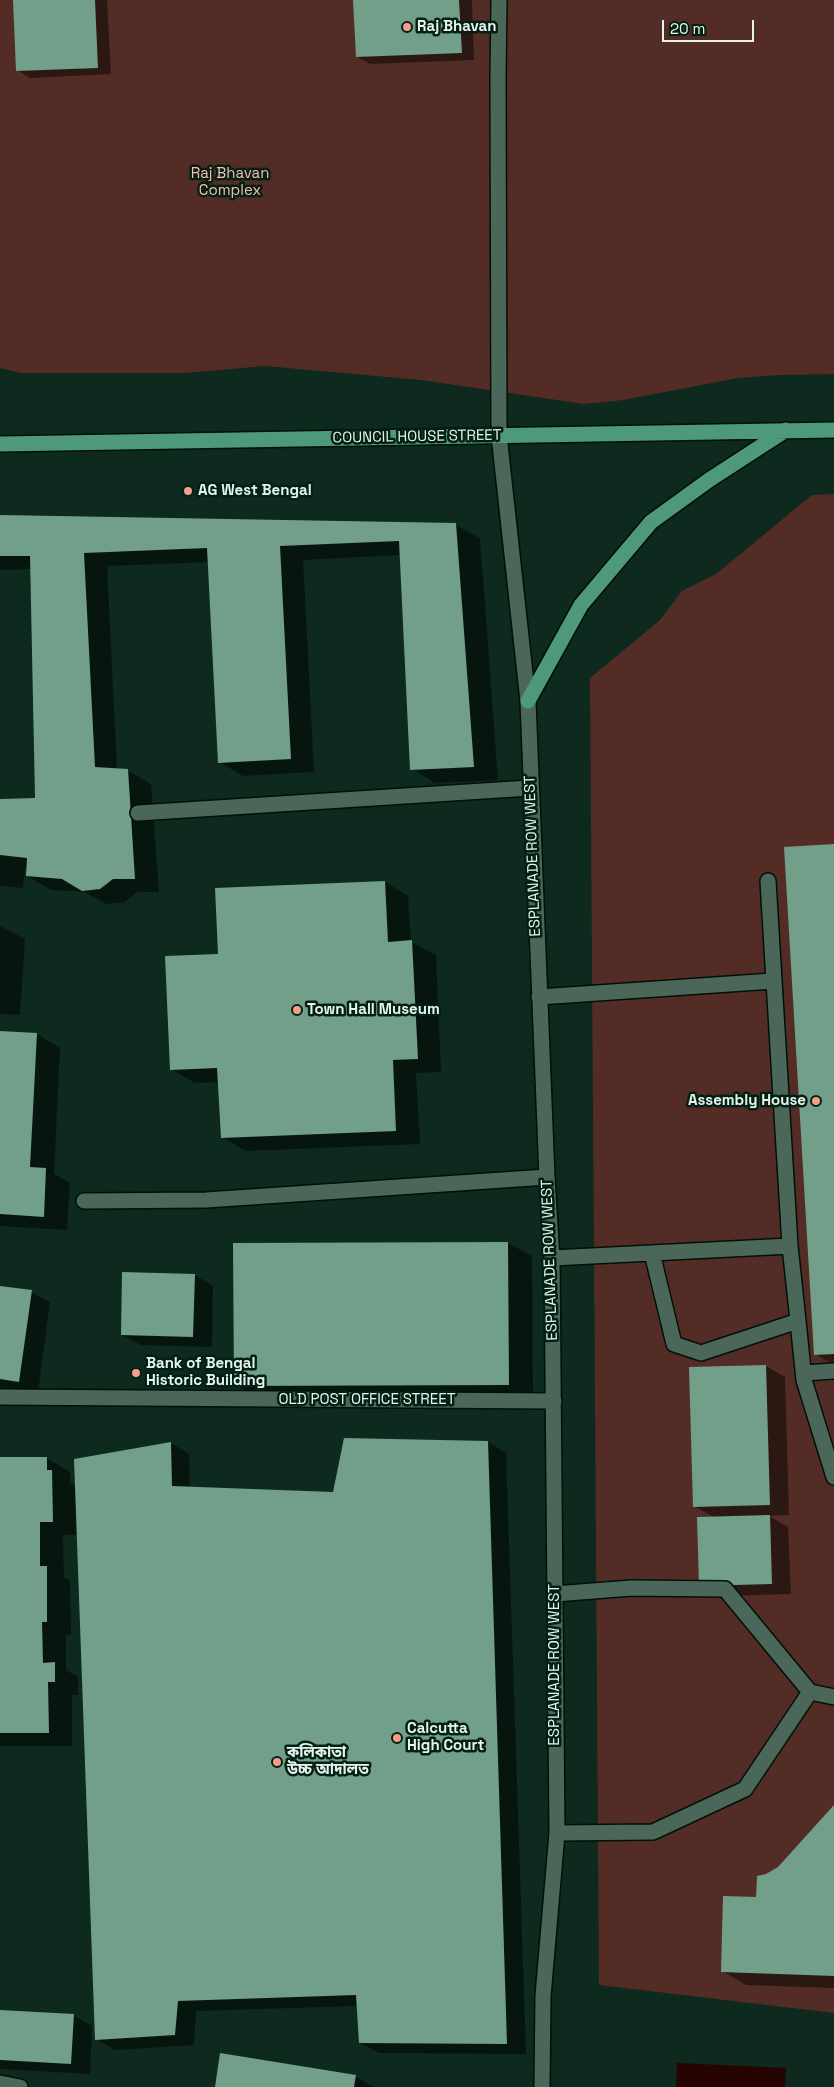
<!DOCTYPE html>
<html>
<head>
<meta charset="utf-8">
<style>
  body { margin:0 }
  #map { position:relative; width:834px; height:2087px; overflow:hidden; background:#0e291d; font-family:"Space Grotesk",sans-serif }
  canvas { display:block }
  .scale { position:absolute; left:662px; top:20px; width:92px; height:22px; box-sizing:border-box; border:2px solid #e5f5ed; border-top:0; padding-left:6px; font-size:15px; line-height:18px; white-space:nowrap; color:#e5f5ed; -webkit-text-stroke:4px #041f14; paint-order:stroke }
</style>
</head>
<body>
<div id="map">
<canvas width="834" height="2087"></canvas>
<div class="scale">20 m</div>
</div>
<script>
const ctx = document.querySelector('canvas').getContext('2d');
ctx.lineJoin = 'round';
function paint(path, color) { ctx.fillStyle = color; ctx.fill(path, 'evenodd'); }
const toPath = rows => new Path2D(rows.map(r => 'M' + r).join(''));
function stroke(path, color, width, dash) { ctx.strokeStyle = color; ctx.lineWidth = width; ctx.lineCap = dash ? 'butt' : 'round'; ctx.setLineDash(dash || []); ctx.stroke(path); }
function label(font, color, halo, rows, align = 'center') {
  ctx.font = font + ' "Space Grotesk","Noto Sans Bengali",sans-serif'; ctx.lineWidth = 5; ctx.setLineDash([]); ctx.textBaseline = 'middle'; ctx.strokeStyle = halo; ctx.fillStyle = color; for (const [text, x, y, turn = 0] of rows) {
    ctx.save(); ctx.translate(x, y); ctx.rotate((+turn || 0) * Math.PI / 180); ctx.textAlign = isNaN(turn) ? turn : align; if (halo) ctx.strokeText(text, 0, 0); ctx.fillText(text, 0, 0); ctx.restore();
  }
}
const green = toPath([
  [0,0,834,0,834,374,780,375,738,378,623,400,584,404,421,380,265,366,185,373,21,373,0,368],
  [834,494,834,2013,599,1985,590,678,660,620,682,591,716,574,812,495]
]);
const water = toPath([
  [677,2063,786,2068,785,2087,676,2087]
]);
const shadow = toPath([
  [14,0,107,0,111,74,30,78,17,70],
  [354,0,472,0,474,60,370,64,357,57],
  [0,516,456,525,480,538,498,780,435,783,412,769,401,555,303,560,314,772,243,776,219,762,209,562,107,566,117,769,127,770,151,784,159,892,137,892,125,902,106,904,85,892,51,890,27,876,27,869,25,868,23,888,0,886,0,800,36,800,31,569,0,570],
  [834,846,834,1365,815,1354],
  [385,882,408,896,411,942,436,955,441,1072,416,1073,420,1144,246,1151,222,1137,219,1082,195,1083,171,1069,219,956],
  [0,926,25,939,20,1015,0,1014],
  [0,1032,37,1034,60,1048,54,1174,70,1183,67,1230,0,1226],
  [508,1243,532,1256,533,1398,259,1399,236,1385],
  [195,1275,213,1286,212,1347,141,1345,122,1335],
  [0,1287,31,1292,50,1302,38,1392,0,1387],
  [766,1366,785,1377,789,1515,769,1516,788,1527,791,1594,719,1596,715,1518,694,1506],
  [488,1442,506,1453,526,2054,379,2053,360,2043,358,2006,196,2011,194,2045,115,2050,96,2039,78,1535,63,1535,64,1577,70,1581,71,1635,66,1635,66,1670,78,1677,78,1695,72,1695,72,1746,0,1746,0,1458,47,1458,70,1472,70,1483,76,1486,171,1443,189,1454,190,1488,334,1493],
  [834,1807,834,1988,746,1985,722,1971,767,1875,779,1868],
  [0,2011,73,2015,92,2026,90,2074,0,2069],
  [356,2077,374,2087,218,2087]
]);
const building = toPath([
  [13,0,95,0,98,68,16,71],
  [353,0,459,0,462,53,356,57],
  [0,515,456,523,474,767,410,770,399,541,280,546,291,759,218,763,207,548,84,553,95,767,128,769,135,879,113,879,100,889,82,891,62,879,26,876,27,858,0,855,0,799,35,798,30,556,0,556],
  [834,844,834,1354,814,1355,784,847],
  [385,881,388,942,412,940,418,1059,393,1060,396,1131,221,1138,217,1068,170,1070,165,956,218,954,215,888],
  [0,1031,37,1033,30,1167,46,1168,44,1217,0,1214],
  [508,1242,509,1385,234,1386,233,1243],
  [122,1272,195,1274,193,1337,121,1335],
  [0,1286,32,1290,19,1382,0,1379],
  [766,1365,770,1505,693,1507,689,1367],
  [344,1438,488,1441,507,2044,359,2043,356,1995,178,2001,175,2035,95,2040,74,1459,171,1442,172,1486,333,1492],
  [0,1457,47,1457,47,1470,52,1470,53,1522,40,1522,40,1566,47,1566,47,1622,42,1622,43,1663,55,1662,55,1682,48,1682,49,1733,0,1733],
  [770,1515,772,1584,699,1586,697,1517],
  [834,1805,834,1976,721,1972,723,1896,756,1897,757,1876,766,1874,778,1867],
  [0,2010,74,2014,71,2064,0,2060],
  [220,2053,356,2075,354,2087,215,2087]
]);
const minor = toPath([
  [499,0,498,78,499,435,528,701,547,1177,552,1258,557,1833,543,1996,542,2087],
  [138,813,530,788],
  [768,881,790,1246,798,1321,804,1380,834,1477],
  [539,997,773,981],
  [84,1201,206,1200,547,1177],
  [652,1253,674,1344,701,1353,798,1321],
  [552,1258,790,1246],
  [804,1373,834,1371],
  [0,1397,554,1401],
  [555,1594,631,1588,725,1589,810,1692,834,1697],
  [557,1833,653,1832,745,1789,810,1692],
  [0,2083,20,2087]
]);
const major = toPath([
  [0,444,834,430],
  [528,701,581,605,651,522,709,480,786,430]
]);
const markers = [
  [407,27,5,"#f49e8a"],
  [188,491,5,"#f49e8a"],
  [297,1010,5,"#f49e8a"],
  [816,1101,5,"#f49e8a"],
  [136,1373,5,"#f49e8a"],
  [397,1738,5,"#f49e8a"],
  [277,1762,5,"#f49e8a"]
];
const poiNames = [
  ["Raj Bhavan",417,27],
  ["AG West Bengal",198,491],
  ["Town Hall Museum",307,1010],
  ["Assembly House",806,1101,"right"],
  ["Bank of Bengal",146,1364],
  ["Historic Building",146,1381],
  ["Calcutta",407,1729],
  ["High Court",407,1746],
  ["কলিকাতা",287,1753],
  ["উচ্চ আদালত",287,1770]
];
const parkNames = [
  ["Raj Bhavan",230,174],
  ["Complex",230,191]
];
const streetNames = [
  ["COUNCIL HOUSE STREET",417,437,-1],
  ["ESPLANADE ROW WEST",533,856,-92],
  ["ESPLANADE ROW WEST",550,1260,-92],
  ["OLD POST OFFICE STREET",367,1400],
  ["ESPLANADE ROW WEST",555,1665,-90]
];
paint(green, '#532d25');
paint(water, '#250401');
paint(shadow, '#0007');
paint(building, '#719f89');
stroke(minor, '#001108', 18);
stroke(major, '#001108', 18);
stroke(minor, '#4b6759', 15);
stroke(major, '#4d9979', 15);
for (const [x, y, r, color] of markers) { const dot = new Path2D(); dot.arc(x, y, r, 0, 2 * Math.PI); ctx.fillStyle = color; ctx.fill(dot); stroke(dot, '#041f14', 2); }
label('bold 15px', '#e5f5ed', '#041f14', poiNames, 'left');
label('15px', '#f8bdaf', '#041f14', parkNames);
label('15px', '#e5f5ed', '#041f14', streetNames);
</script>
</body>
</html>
